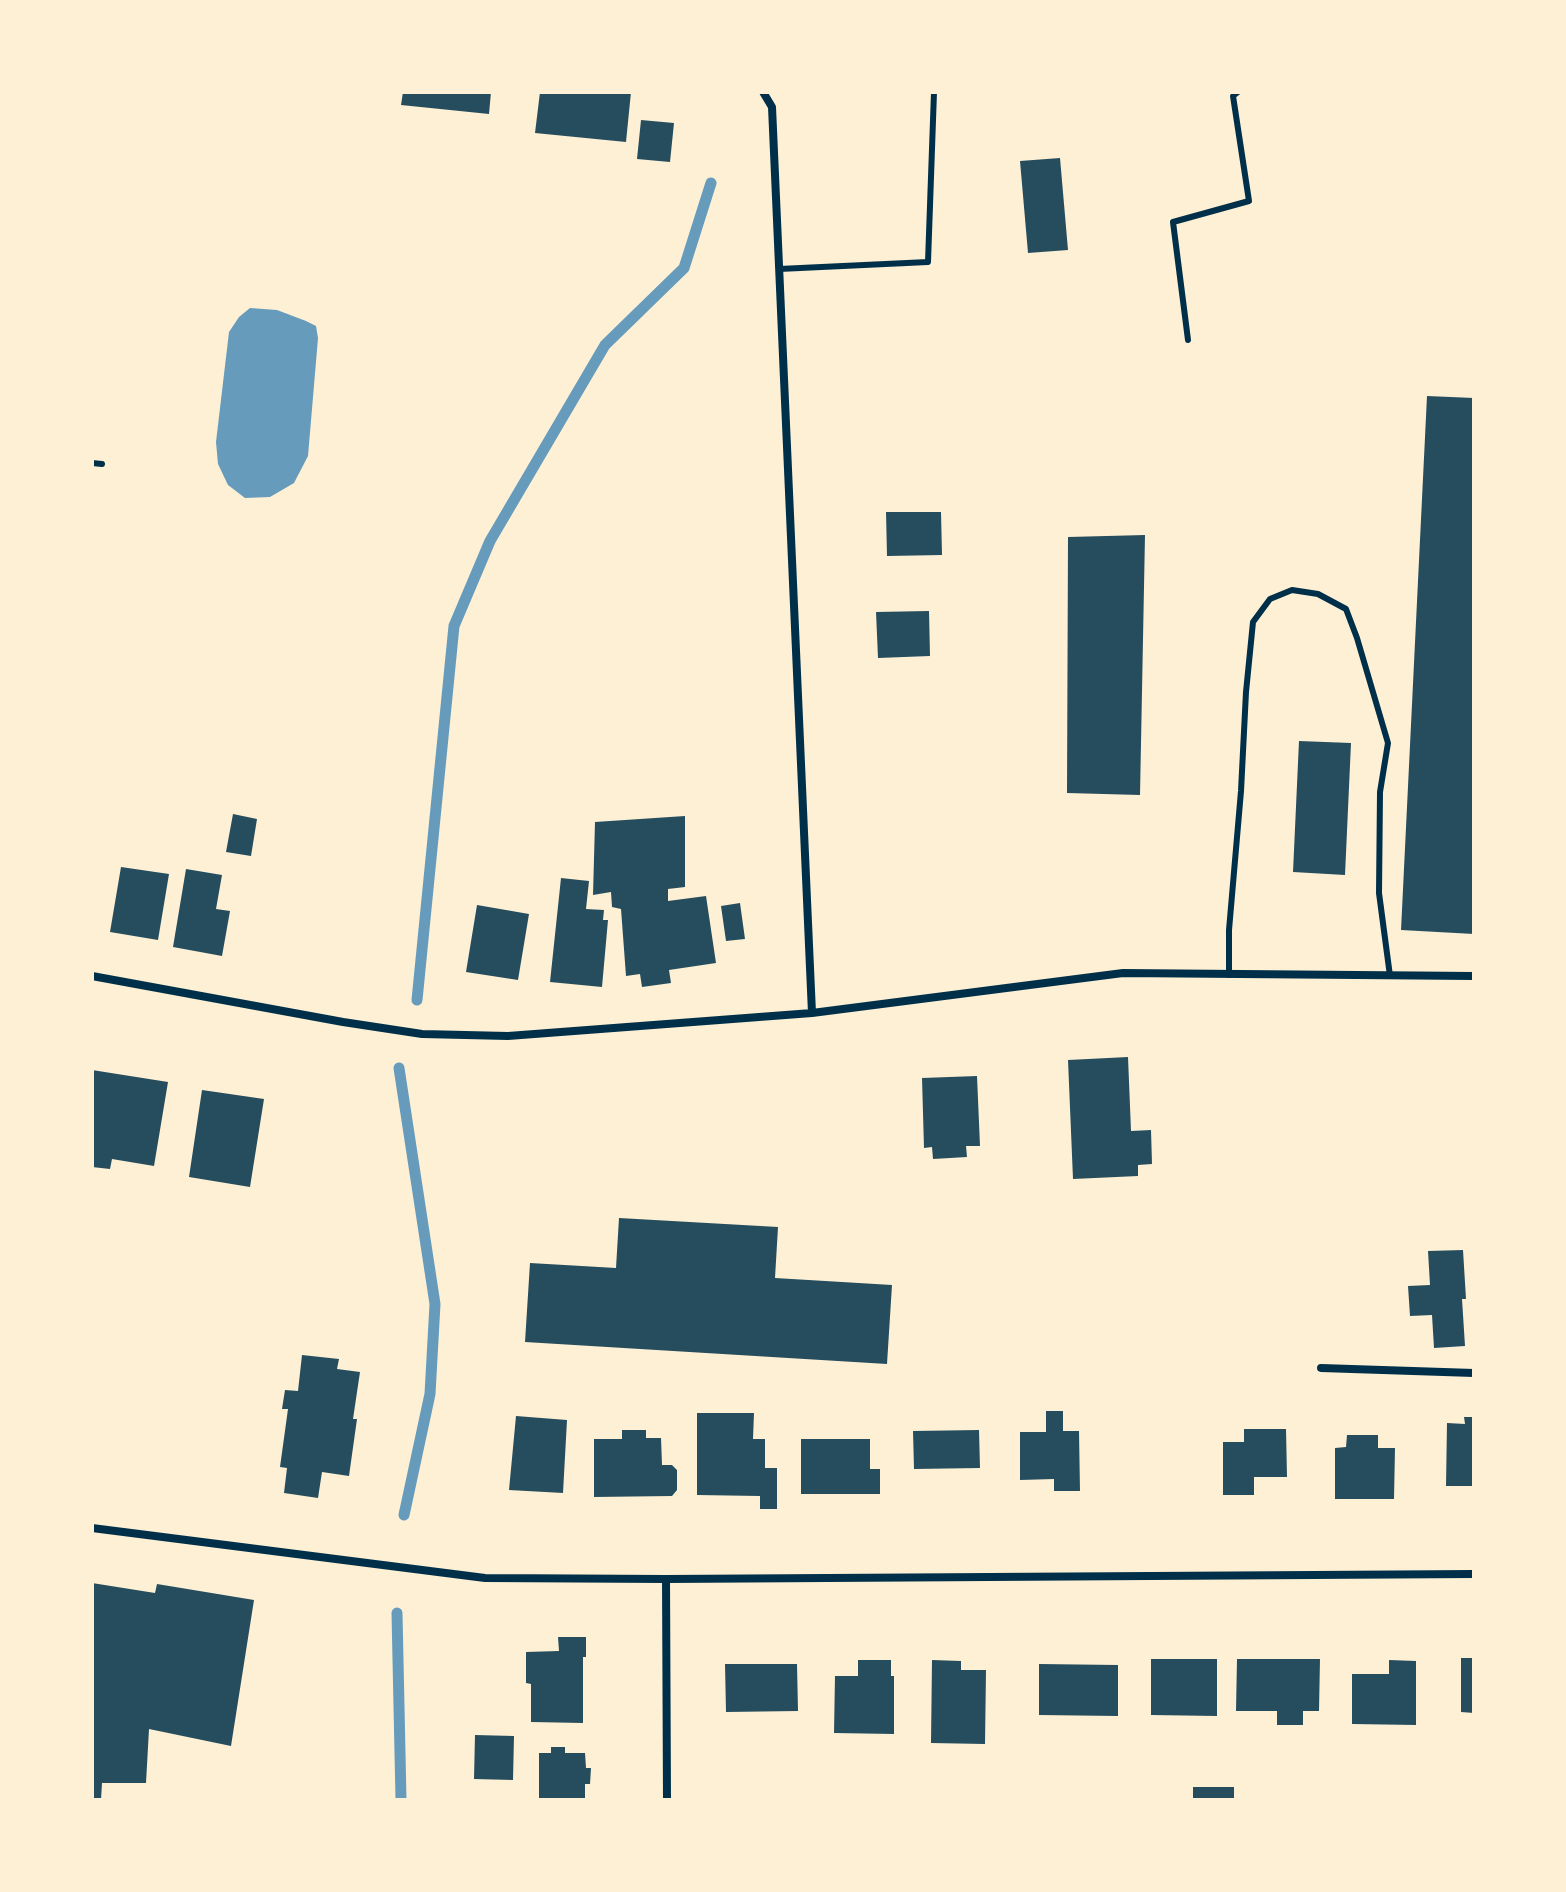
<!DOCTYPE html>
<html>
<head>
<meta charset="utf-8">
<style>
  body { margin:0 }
  #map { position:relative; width:1566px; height:1892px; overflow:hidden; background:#fdf0d5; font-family:"PT Sans Narrow",sans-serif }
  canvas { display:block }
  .frame { position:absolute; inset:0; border:94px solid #fdf0d5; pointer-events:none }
</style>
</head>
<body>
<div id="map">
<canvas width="1566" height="1892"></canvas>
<div class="frame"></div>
</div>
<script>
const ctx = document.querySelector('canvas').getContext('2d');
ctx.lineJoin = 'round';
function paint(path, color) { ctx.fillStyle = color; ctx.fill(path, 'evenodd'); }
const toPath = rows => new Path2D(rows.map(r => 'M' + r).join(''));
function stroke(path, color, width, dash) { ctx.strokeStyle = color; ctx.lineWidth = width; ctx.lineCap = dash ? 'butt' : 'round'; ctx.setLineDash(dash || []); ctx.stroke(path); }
const water = toPath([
  [250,308,277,310,306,321,316,326,318,338,308,456,294,483,270,497,245,498,228,485,218,464,216,442,229,332,239,317]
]);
const stream = toPath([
  [417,1000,454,626,490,541,605,345,684,268,711,183],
  [399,1068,435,1304,430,1394,404,1515],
  [397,1613,401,1800]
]);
const building = toPath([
  [403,92,491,92,489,114,401,105],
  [540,92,631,92,626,142,535,133],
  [641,120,674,123,670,162,637,159],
  [1060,158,1068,250,1028,253,1020,161],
  [1427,396,1474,398,1474,934,1401,930],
  [886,512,941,512,942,555,887,556],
  [1145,535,1140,795,1067,793,1068,537],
  [929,611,930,656,878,658,876,612],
  [1299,741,1351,743,1345,875,1293,872],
  [233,814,257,819,251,856,226,852],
  [685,816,685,887,668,889,668,901,706,896,716,963,669,970,671,983,642,987,640,974,626,976,621,909,612,907,611,892,593,895,595,822],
  [121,867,169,874,158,940,110,932],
  [186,869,222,875,216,909,230,911,222,956,173,947],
  [561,878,589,881,586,909,604,910,603,920,608,920,602,987,550,982],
  [740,903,745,939,726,941,721,906],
  [477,905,529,914,518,980,466,972],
  [1128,1057,1131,1131,1151,1130,1152,1164,1138,1165,1138,1176,1073,1179,1068,1060],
  [92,1070,168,1082,154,1166,112,1159,110,1169,92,1167],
  [977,1076,980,1146,966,1146,967,1157,933,1159,932,1147,924,1148,922,1078],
  [202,1090,264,1099,250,1187,189,1177],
  [619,1218,778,1227,775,1278,892,1285,887,1364,525,1342,530,1263,616,1268],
  [1463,1250,1466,1299,1462,1299,1465,1346,1434,1348,1432,1315,1410,1316,1408,1286,1430,1285,1428,1251],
  [302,1355,339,1359,337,1369,360,1372,353,1419,357,1419,349,1476,322,1472,318,1498,284,1493,287,1468,280,1467,288,1409,282,1409,285,1390,298,1391],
  [1046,1411,1063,1411,1063,1431,1079,1431,1080,1491,1054,1491,1054,1479,1020,1480,1020,1432,1046,1432],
  [697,1413,754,1413,753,1439,765,1439,765,1468,777,1468,777,1509,760,1509,760,1496,697,1495],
  [516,1416,567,1420,563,1493,509,1490],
  [1464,1417,1474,1417,1474,1486,1446,1486,1447,1423,1465,1424],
  [1244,1429,1286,1429,1287,1477,1254,1477,1254,1495,1223,1495,1223,1442,1244,1442],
  [622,1430,646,1430,646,1438,661,1438,662,1465,672,1465,677,1470,677,1490,672,1496,594,1497,594,1439,622,1439],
  [979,1430,980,1468,914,1469,913,1431],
  [1347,1435,1378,1435,1378,1448,1395,1448,1394,1499,1335,1499,1335,1448,1346,1447],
  [801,1439,870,1439,870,1469,880,1469,880,1494,801,1494],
  [92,1583,155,1593,157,1584,254,1600,231,1746,149,1729,146,1783,102,1783,101,1800,92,1800],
  [558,1637,586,1637,586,1657,583,1657,583,1723,531,1722,531,1684,526,1683,526,1652,559,1651],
  [1461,1658,1474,1658,1474,1713,1461,1712],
  [1151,1659,1217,1659,1217,1716,1151,1715],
  [1237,1659,1320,1659,1319,1711,1303,1711,1303,1725,1277,1725,1277,1711,1236,1711],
  [858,1660,891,1660,891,1676,894,1676,894,1734,834,1733,835,1676,858,1676],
  [932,1660,961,1661,961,1670,986,1670,985,1744,931,1743],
  [1389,1660,1416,1661,1416,1725,1352,1724,1352,1674,1389,1674],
  [725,1664,797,1664,798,1711,726,1712],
  [1039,1664,1118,1665,1118,1716,1039,1715],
  [475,1735,514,1736,513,1780,474,1779],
  [551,1747,565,1747,565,1753,585,1753,586,1768,591,1768,590,1784,585,1784,585,1800,539,1800,539,1753,551,1753],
  [1193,1787,1234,1787,1234,1800,1193,1800]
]);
const service = toPath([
  [779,269,928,262,934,92],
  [1188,340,1173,222,1249,201,1233,96,1238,92],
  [92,463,102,464],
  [1229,975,1229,930,1241,791,1246,692,1253,622,1270,599,1292,590,1318,594,1346,609,1357,638,1388,743,1380,792,1379,893,1390,976]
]);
const minor = toPath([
  [763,92,772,107,812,1013],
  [92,976,343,1022,422,1034,508,1036,812,1013,1123,973,1474,976],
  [1321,1368,1474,1373],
  [92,1528,485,1578,666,1579,1474,1574],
  [666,1579,667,1800]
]);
paint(water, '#669bbc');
stroke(stream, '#669bbc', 11);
paint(building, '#264d5e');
stroke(service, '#003049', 6);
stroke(minor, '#003049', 8);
</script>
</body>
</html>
